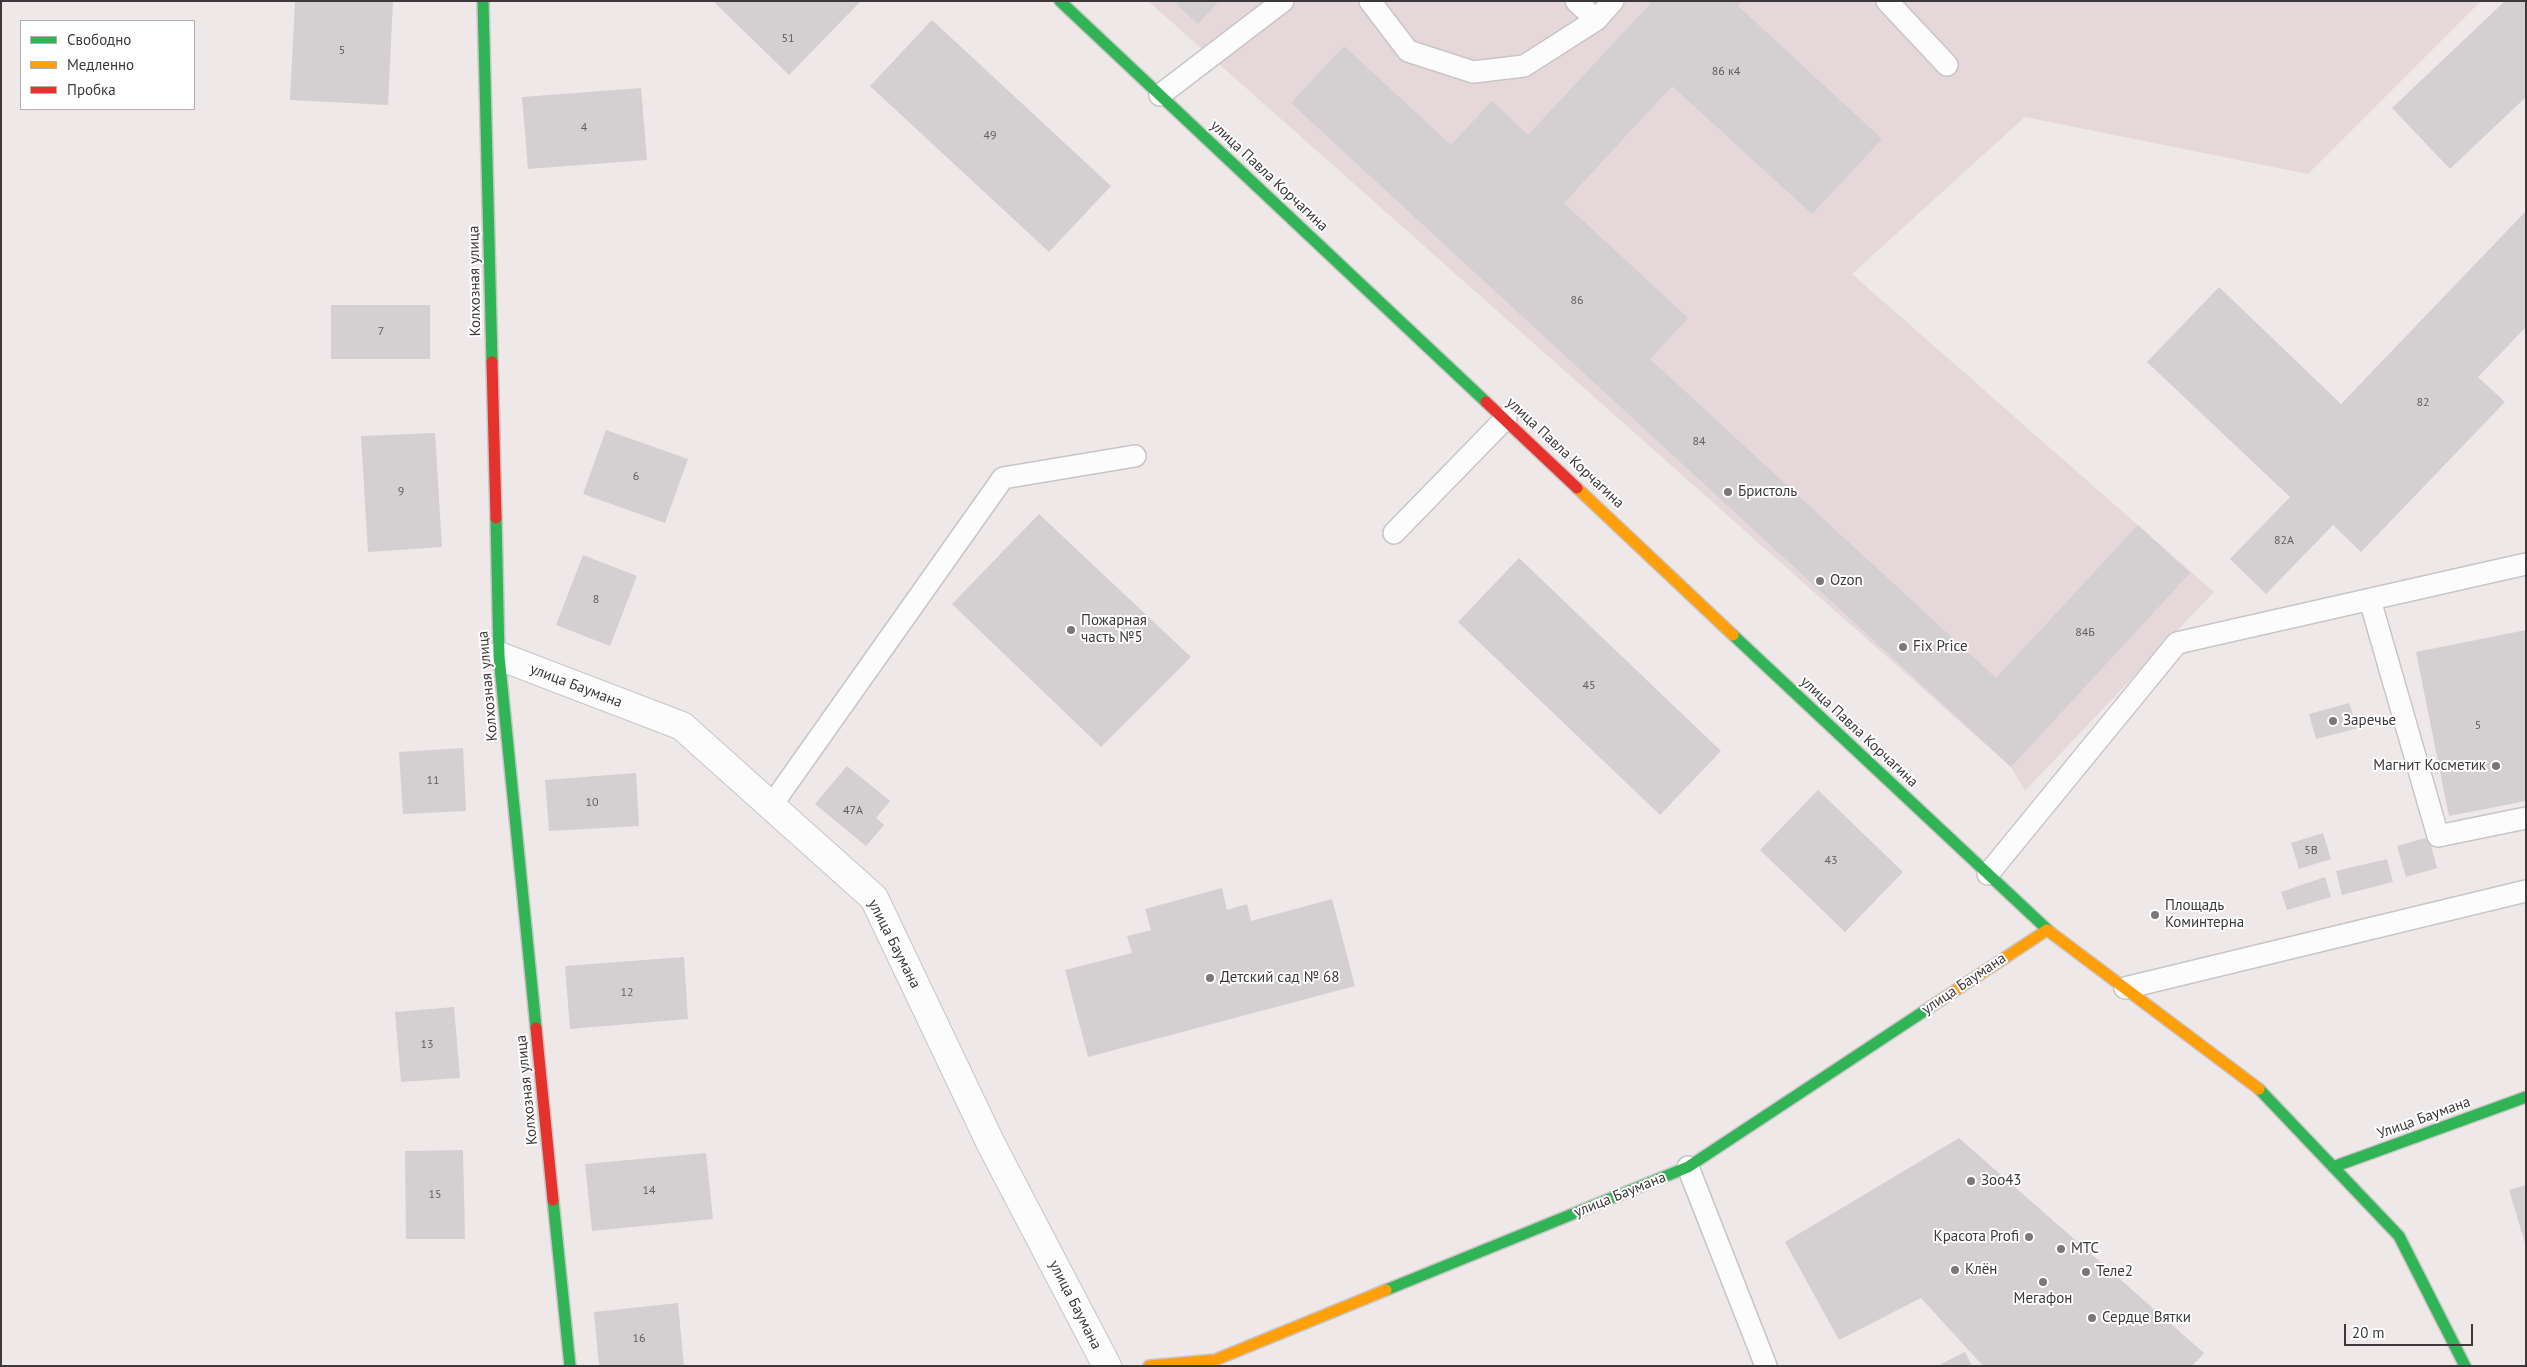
<!DOCTYPE html>
<html>
<head>
<meta charset="utf-8">
<style>
  body { margin:0 }
  #map { position:relative; width:2527px; height:1367px; overflow:hidden; background:#eee8e9; font-family:"PT Sans",sans-serif }
  canvas { display:block }
  .frame { position:absolute; inset:0; border:2px solid #3d3839; pointer-events:none }
  .legend { position:absolute; left:20px; top:20px; width:175px; height:90px; box-sizing:border-box; background:#fff; border:1px solid #b1afb0; margin:0; padding:6px 9px; list-style:none; font-size:15px; color:#3d3839 }
  .legend li { display:flex; align-items:center; gap:10px; height:25px }
  .legend b { width:25px; border:1px solid #b1afb0 }
  .scale { position:absolute; left:2344px; top:1324px; width:129px; height:22px; box-sizing:border-box; border:2px solid #3d3839; border-top:0; padding-left:6px; font-size:15px; line-height:18px; white-space:nowrap; color:#3d3839; -webkit-text-stroke:4px #fff; paint-order:stroke }
</style>
</head>
<body>
<div id="map">
<canvas width="2527" height="1367"></canvas>
<div class="frame"></div>
<ul class="legend">
<li><b style="height:6px;background:#30b455"></b>Свободно</li>
<li><b style="height:6px;background:#ff9f0a"></b>Медленно</li>
<li><b style="height:6px;background:#e5322d"></b>Пробка</li>
</ul>
<div class="scale">20 m</div>
</div>
<script>
const ctx = document.querySelector('canvas').getContext('2d');
ctx.lineJoin = 'round';
function paint(path, color) { ctx.fillStyle = color; ctx.fill(path, 'evenodd'); }
const toPath = rows => new Path2D(rows.map(r => 'M' + r).join(''));
function stroke(path, color, width, dash) { ctx.strokeStyle = color; ctx.lineWidth = width; ctx.lineCap = dash ? 'butt' : 'round'; ctx.setLineDash(dash || []); ctx.stroke(path); }
function label(font, color, halo, rows, align = 'center') {
  ctx.font = font + ' "PT Sans",sans-serif'; ctx.lineWidth = 4; ctx.setLineDash([]); ctx.textBaseline = 'middle'; ctx.strokeStyle = halo; ctx.fillStyle = color; for (const [text, x, y, turn = 0] of rows) {
    ctx.save(); ctx.translate(x, y); ctx.rotate((+turn || 0) * Math.PI / 180); ctx.textAlign = isNaN(turn) ? turn : align; if (halo) ctx.strokeText(text, 0, 0); ctx.fillText(text, 0, 0); ctx.restore();
  }
}
const built = toPath([
  [1148,1,2481,1,2308,174,2025,117,1852,274,2214,592,2025,791,2011,767]
]);
const building = toPath([
  [295,1,393,1,388,105,290,100],
  [717,1,861,1,789,75,715,3],
  [1173,1,1219,1,1198,24],
  [1647,1,1742,1,1738,6,1882,139,1812,214,1672,86,1564,203,1688,318,1650,359,1996,678,2138,525,2190,573,2011,767,1291,103,1344,46,1451,145,1492,101,1528,135,1650,4],
  [2505,1,2526,1,2526,97,2450,169,2392,108],
  [932,20,1111,186,1049,252,870,86],
  [641,88,647,160,528,169,522,97],
  [2526,211,2526,327,2478,377,2505,402,2361,552,2333,525,2266,594,2230,559,2290,497,2147,362,2219,287,2341,404],
  [331,305,430,305,430,359,331,359],
  [606,430,688,459,665,523,583,494],
  [435,433,442,547,368,552,361,436],
  [1039,514,1191,657,1101,747,952,604],
  [583,555,637,576,610,646,556,625],
  [1519,558,1721,751,1660,815,1458,622],
  [2526,630,2526,801,2449,816,2416,652],
  [2349,703,2358,728,2316,739,2309,714],
  [463,748,466,811,403,814,399,752],
  [847,766,890,801,876,818,884,825,866,846,815,804],
  [636,773,639,826,549,831,545,780],
  [1818,790,1903,872,1845,932,1760,850],
  [2323,833,2331,859,2299,869,2291,843],
  [2429,837,2437,868,2406,877,2397,846],
  [2387,859,2393,882,2342,895,2336,871],
  [2325,877,2331,897,2287,910,2281,892],
  [1222,888,1227,910,1247,904,1251,921,1332,899,1355,986,1088,1057,1065,970,1132,953,1127,936,1151,930,1145,909],
  [684,957,688,1019,570,1029,565,966],
  [454,1007,460,1078,401,1082,395,1012],
  [1959,1138,2204,1353,2192,1366,1983,1366,1921,1298,1839,1340,1785,1242],
  [463,1150,465,1239,406,1239,405,1151],
  [706,1153,713,1219,592,1231,585,1164],
  [2526,1185,2526,1243,2525,1243,2509,1190],
  [678,1303,684,1366,599,1366,594,1312],
  [1965,1352,1972,1366,1937,1366]
]);
const lane = toPath([
  [1370,1,1408,51,1473,72,1524,66,1596,20,1576,1],
  [1887,1,1947,65],
  [1596,20,1613,1],
  [1160,95,1283,1],
  [1394,533,1506,418],
  [2370,600,2438,836,2526,818],
  [771,806,1003,478,1135,456],
  [1988,874,2177,643,2526,564],
  [2125,988,2526,891],
  [1688,1167,1766,1366]
]);
const street = toPath([
  [499,656,682,726,874,898,991,1144,1107,1366]
]);
const fast = toPath([
  [483,1,492,362],
  [1060,1,1486,402],
  [496,518,499,656,536,1028],
  [1733,635,2050,932],
  [2259,1089,2399,1236,2465,1366],
  [2333,1167,2526,1097],
  [553,1200,570,1366],
  [1386,1290,1688,1167,1941,1000]
]);
const slow = toPath([
  [1577,488,1733,635],
  [2050,932,2259,1089],
  [1941,1000,2047,930],
  [1149,1366,1215,1360,1386,1290]
]);
const jam = toPath([
  [492,362,496,518],
  [1486,402,1577,488],
  [536,1028,553,1200]
]);
const markers = [
  [1728,492,5,"#7b7677"],
  [1820,581,5,"#7b7677"],
  [1071,630,5,"#7b7677"],
  [1903,647,5,"#7b7677"],
  [2333,721,5,"#7b7677"],
  [2496,766,5,"#7b7677"],
  [2155,915,5,"#7b7677"],
  [1210,978,5,"#7b7677"],
  [1971,1181,5,"#7b7677"],
  [2029,1237,5,"#7b7677"],
  [2061,1249,5,"#7b7677"],
  [1955,1270,5,"#7b7677"],
  [2086,1272,5,"#7b7677"],
  [2043,1282,5,"#7b7677"],
  [2092,1318,5,"#7b7677"]
];
const numberNames = [
  ["51",788,39],
  ["5",342,51],
  ["86 к4",1726,72],
  ["4",584,128],
  ["49",990,136],
  ["86",1577,301],
  ["7",381,332],
  ["82",2423,403],
  ["84",1699,442],
  ["6",636,477],
  ["9",401,492],
  ["82А",2284,541],
  ["8",596,600],
  ["84Б",2085,633],
  ["45",1589,686],
  ["5",2478,726],
  ["11",433,781],
  ["10",592,803],
  ["47А",853,811],
  ["5В",2311,851],
  ["43",1831,861],
  ["12",627,993],
  ["13",427,1045],
  ["14",649,1191],
  ["15",435,1195],
  ["16",639,1339]
];
const streetNames = [
  ["улица Павла Корчагина",1269,176,43],
  ["Колхозная улица",475,281,-91],
  ["улица Павла Корчагина",1565,453,43],
  ["Колхозная улица",488,686,-95],
  ["улица Баумана",576,686,21],
  ["улица Павла Корчагина",1859,732,43],
  ["улица Баумана",894,944,63],
  ["улица Баумана",1964,984,-34],
  ["Колхозная улица",527,1090,-96],
  ["Улица Баумана",2424,1118,-20],
  ["улица Баумана",1620,1195,-22],
  ["улица Баумана",1075,1305,63]
];
const poiNames = [
  ["Бристоль",1738,492],
  ["Ozon",1830,581],
  ["Пожарная",1081,621],
  ["часть №5",1081,638],
  ["Fix Price",1913,647],
  ["Заречье",2343,721],
  ["Магнит Косметик",2486,766,"right"],
  ["Площадь",2165,906],
  ["Коминтерна",2165,923],
  ["Детский сад № 68",1220,978],
  ["Зоо43",1981,1181],
  ["Красота Profi",2019,1237,"right"],
  ["МТС",2071,1249],
  ["Клён",1965,1270],
  ["Теле2",2096,1272],
  ["Мегафон",2043,1299,"center"],
  ["Сердце Вятки",2102,1318]
];
paint(built, '#e6d8da');
paint(building, '#d4cfd0');
stroke(lane, '#c9c5c5', 24);
stroke(street, '#c9c5c5', 30);
stroke(fast, '#c9c5c5', 14);
stroke(slow, '#c9c5c5', 14);
stroke(jam, '#c9c5c5', 14);
stroke(lane, '#fcfcfc', 21);
stroke(street, '#fcfcfc', 28);
stroke(fast, '#30b455', 11);
stroke(slow, '#ff9f0a', 11);
stroke(jam, '#e5322d', 11);
for (const [x, y, r, color] of markers) { const dot = new Path2D(); dot.arc(x, y, r, 0, 2 * Math.PI); ctx.fillStyle = color; ctx.fill(dot); stroke(dot, '#fff', 2); }
label('12px', '#635e5f', null, numberNames);
label('15px', '#3d3839', '#fff', streetNames);
label('15px', '#3d3839', '#fff', poiNames, 'left');
</script>
</body>
</html>
